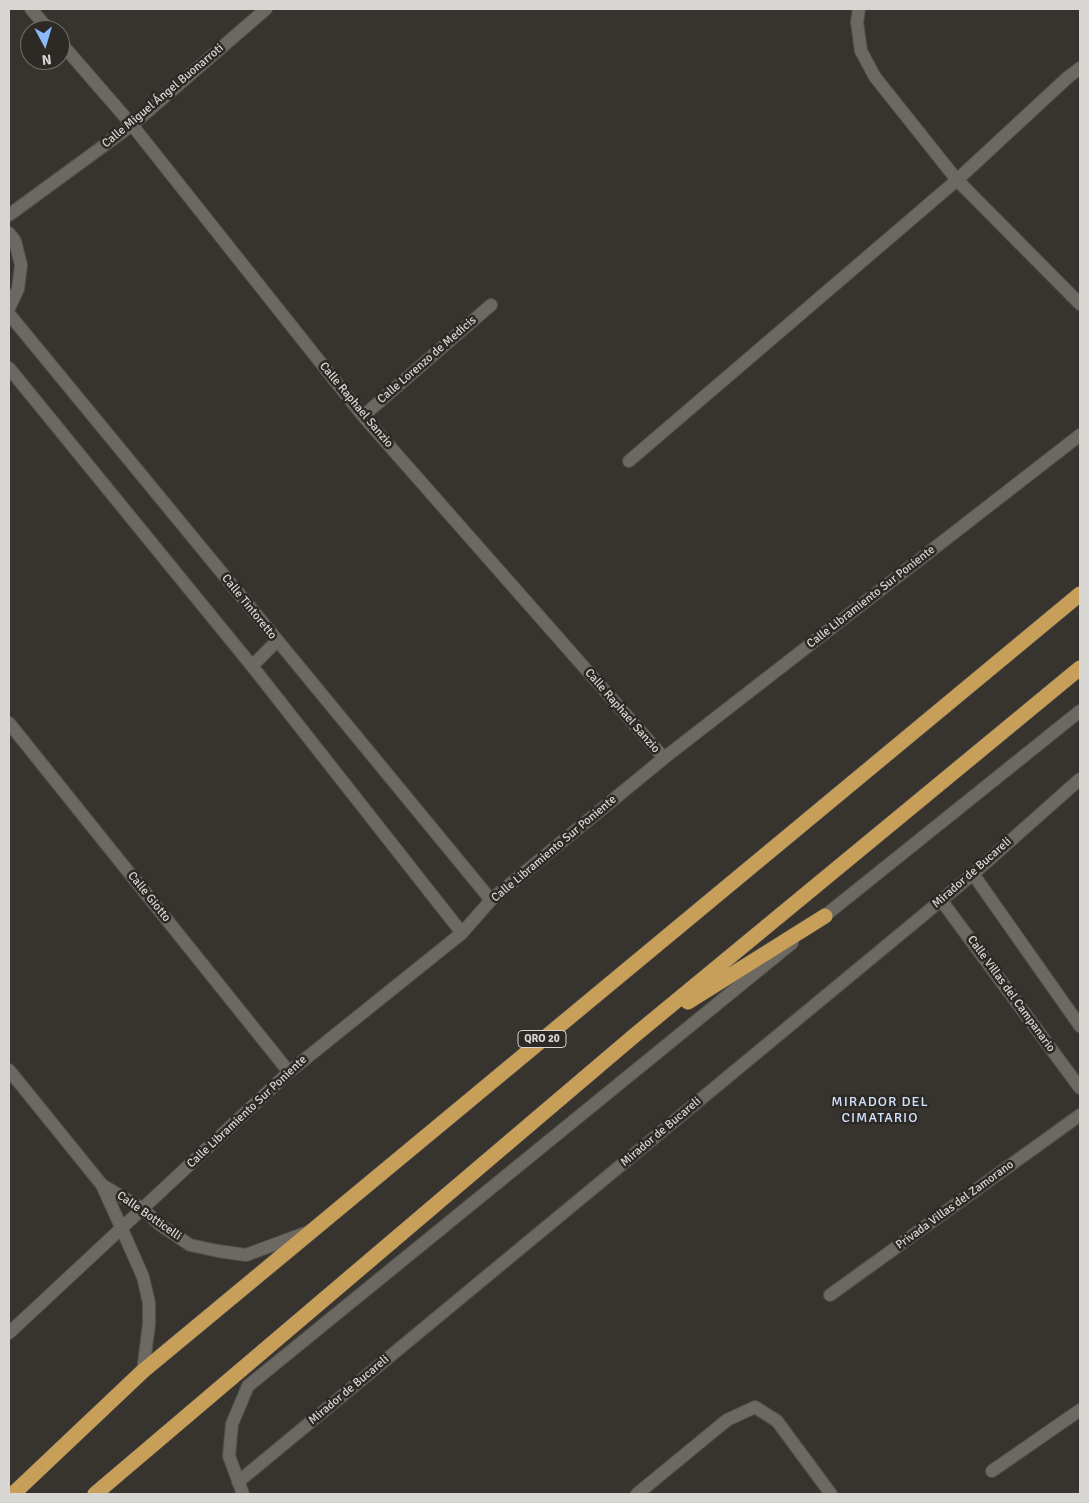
<!DOCTYPE html>
<html>
<head>
<meta charset="utf-8">
<style>
  body { margin:0 }
  #map { position:relative; width:1089px; height:1503px; overflow:hidden; background:#373430; font-family:Signika,sans-serif }
  canvas { display:block }
  .frame { position:absolute; inset:0; border:10px solid #d8d6d3; pointer-events:none }
  .north { position:absolute; left:20px; top:20px; width:50px; height:50px; box-sizing:border-box; background:#2d2a26; border:1px solid #716f6b; border-radius:50%; rotate:174deg; font-size:14px; font-weight:700; line-height:20px; text-align:center; color:#d8d6d3 }
  .north::after { content:''; display:block; margin:auto; width:18px; height:22px; background:#8cb9fc; clip-path:polygon(50% 0,100% 100%,50% 72%,0 100%) }
</style>
</head>
<body>
<div id="map">
<canvas width="1089" height="1503"></canvas>
<div class="frame"></div>
<div class="north">N</div>
</div>
<script>
const ctx = document.querySelector('canvas').getContext('2d');
ctx.lineJoin = 'round';
const toPath = rows => new Path2D(rows.map(r => 'M' + r).join(''));
function stroke(path, color, width, dash) { ctx.strokeStyle = color; ctx.lineWidth = width; ctx.lineCap = dash ? 'butt' : 'round'; ctx.setLineDash(dash || []); ctx.stroke(path); }
function label(font, color, halo, rows, align = 'center') {
  ctx.font = font + ' Signika,sans-serif'; ctx.lineWidth = 5; ctx.setLineDash([]); ctx.textBaseline = 'middle'; ctx.strokeStyle = halo; ctx.fillStyle = color; for (const [text, x, y, turn = 0] of rows) {
    ctx.save(); ctx.translate(x, y); ctx.rotate((+turn || 0) * Math.PI / 180); ctx.textAlign = isNaN(turn) ? turn : align; if (halo) ctx.strokeText(text, 0, 0); ctx.fillText(text, 0, 0); ctx.restore();
  }
}
const minor = toPath([
  [31,9,49,30],
  [859,9,857,22,861,51,875,77,957,180,1080,304],
  [60,42,132,125,363,416,664,758],
  [9,215,132,125,266,9],
  [9,233,15,241,21,265,18,289,9,308],
  [9,314,491,900],
  [9,368,252,666,462,933],
  [363,416,491,305],
  [629,461,957,180,1067,78,1080,68],
  [252,666,277,641],
  [9,723,289,1072],
  [973,874,1080,1026],
  [941,900,1080,1088],
  [817,922,1080,711],
  [9,1070,102,1185,121,1227,143,1277,149,1303,149,1324,143,1371],
  [102,1185,143,1209,159,1224,190,1245,218,1251,246,1255,308,1232],
  [830,1295,1080,1115],
  [9,1333,289,1072,462,933,491,900,664,758,1080,435],
  [992,1471,1080,1410],
  [238,1482,973,874,1080,779],
  [243,1494,229,1456,232,1424,248,1386,792,943],
  [637,1494,727,1420,755,1407,777,1421,831,1494]
]);
const highway = toPath([
  [688,1002,825,916],
  [13,1494,143,1371,1080,594],
  [95,1494,635,1035,1080,668]
]);
const shields = [
  [542,1039,48]
];
const shieldNames = [
  ["QRO 20",542,1039]
];
const streetNames = [
  ["Calle Miguel Ángel Buonarroti",163,96,-40],
  ["Calle Lorenzo de Medicis",427,360,-41],
  ["Calle Raphael Sanzio",356,405,50],
  ["Calle Libramiento Sur Poniente",871,597,-38],
  ["Calle Tintoretto",249,607,51],
  ["Calle Raphael Sanzio",622,711,49],
  ["Calle Libramiento Sur Poniente",554,849,-40],
  ["Mirador de Bucareli",972,873,-41],
  ["Calle Giotto",149,897,51],
  ["Calle Villas del Campanario",1011,994,54],
  ["Calle Libramiento Sur Poniente",247,1112,-43],
  ["Mirador de Bucareli",661,1132,-40],
  ["Privada Villas del Zamorano",955,1205,-36],
  ["Calle Botticelli",149,1216,35],
  ["Mirador de Bucareli",349,1390,-40]
];
const neighbourhoodNames = [
  ["MIRADOR DEL",880,1102],
  ["CIMATARIO",880,1118]
];
stroke(minor, '#53504c', 14);
stroke(highway, '#53504c', 16);
stroke(minor, '#6c6963', 12);
stroke(highway, '#c89f59', 15);
for (const [x, y, w] of shields) { const box = new Path2D(); box.roundRect(x - w / 2, y - 8.5, w, 17, 4); ctx.fillStyle = '#2d2a26'; ctx.fill(box); stroke(box, '#d8d6d3', 1); }
label('bold 11px', '#d8d6d3', null, shieldNames);
label('12px', '#d8d6d3', '#2d2a26', streetNames);
ctx.letterSpacing = '1px';
label('14px', '#d0e1fb', '#2d2a26', neighbourhoodNames);
ctx.letterSpacing = '0px';
</script>
</body>
</html>
